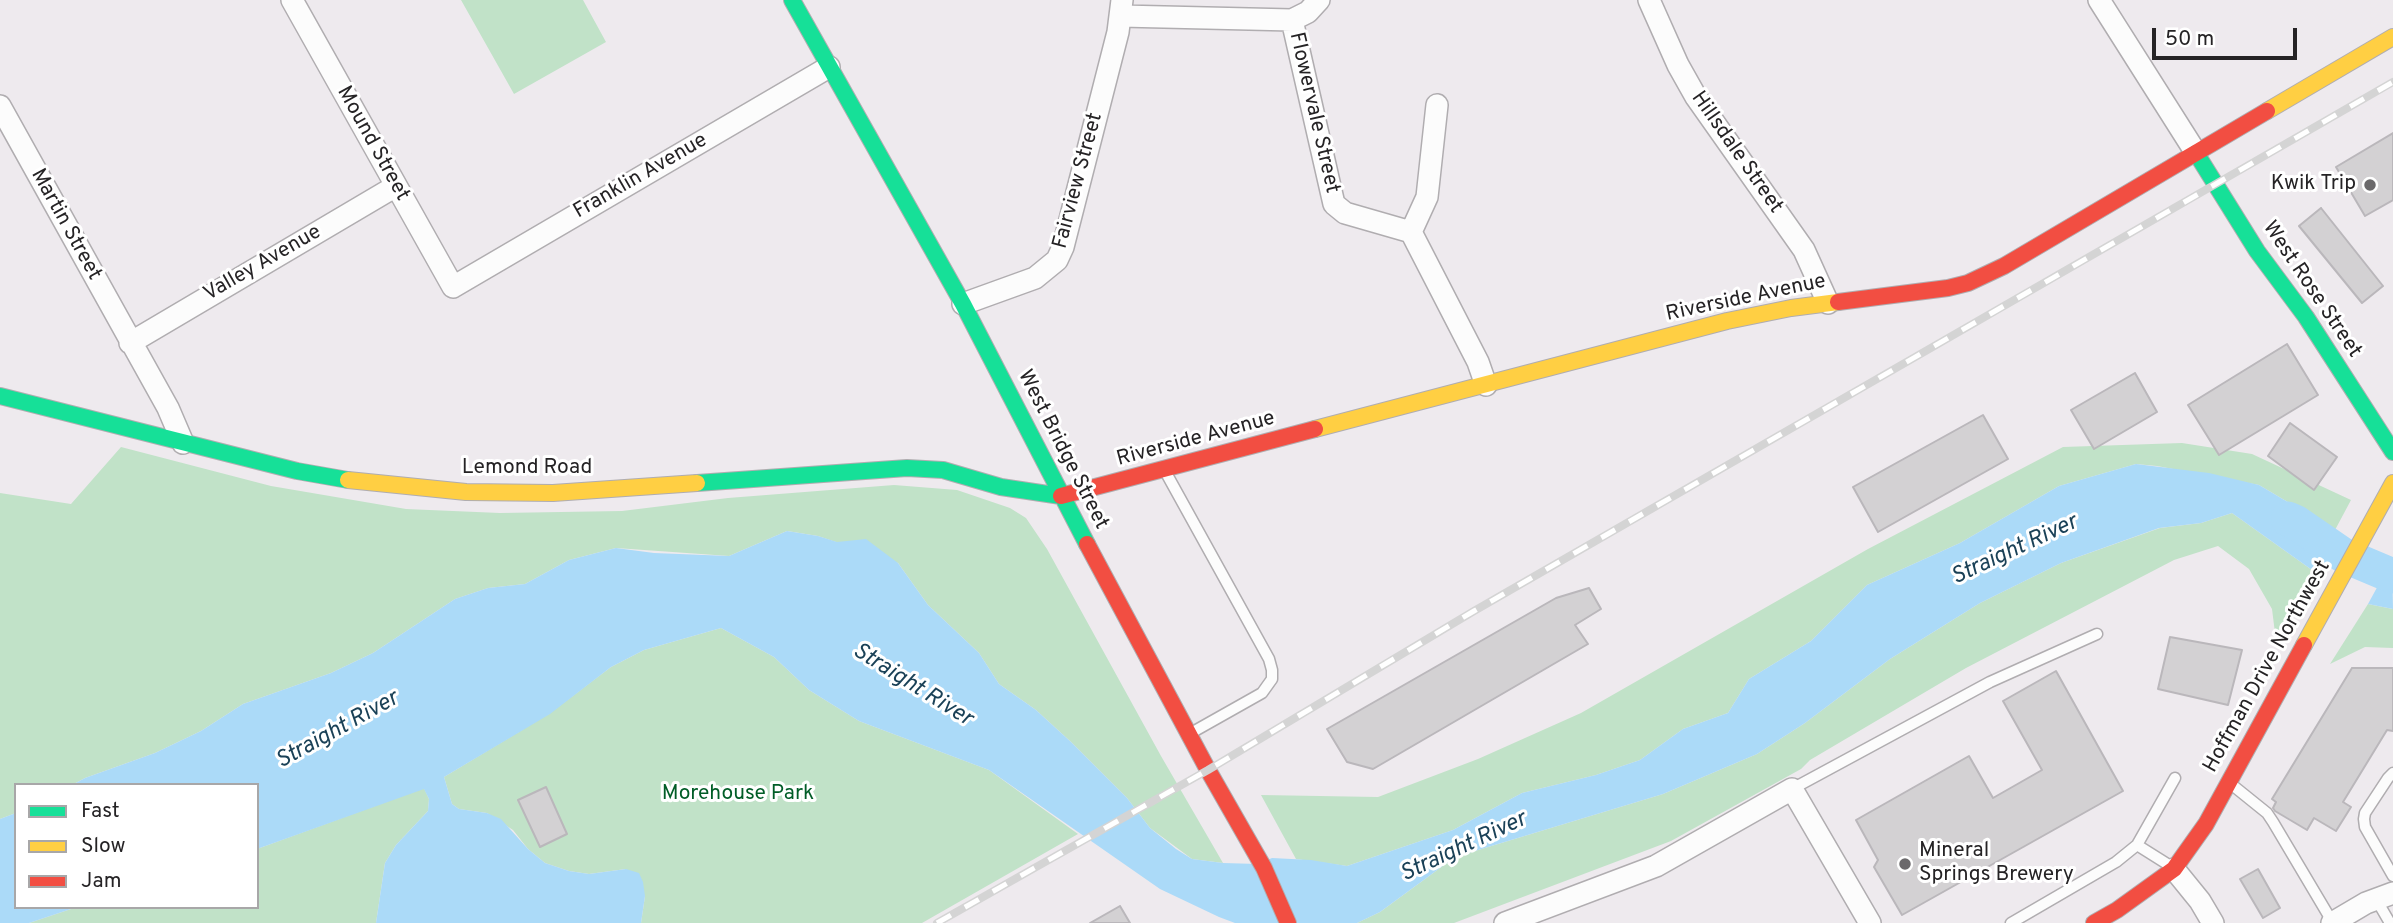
<!DOCTYPE html>
<html>
<head>
<meta charset="utf-8">
<style>
  body { margin:0 }
  #map { position:relative; width:2393px; height:923px; overflow:hidden; background:#eeeaee; font-family:Overpass,sans-serif }
  canvas { display:block }
  .legend { position:absolute; left:14px; top:783px; width:245px; height:126px; box-sizing:border-box; background:#fff; border:2px solid #a8a7a8; margin:0; padding:9px 12px; list-style:none; font-size:21px; color:#252325 }
  .legend li { display:flex; align-items:center; gap:14px; height:35px }
  .legend b { width:35px; border:2px solid #a8a7a8 }
  .scale { position:absolute; left:2152px; top:28px; width:145px; height:32px; box-sizing:border-box; border:4px solid #252325; border-top:0; padding-left:9px; font-size:21px; line-height:24px; white-space:nowrap; color:#252325; -webkit-text-stroke:5px #fff; paint-order:stroke }
</style>
</head>
<body>
<div id="map">
<canvas width="2393" height="923"></canvas>
<ul class="legend">
<li><b style="height:9px;background:#16e098"></b>Fast</li>
<li><b style="height:9px;background:#ffcf43"></b>Slow</li>
<li><b style="height:9px;background:#f24e42"></b>Jam</li>
</ul>
<div class="scale">50 m</div>
</div>
<script>
const ctx = document.querySelector('canvas').getContext('2d');
ctx.lineJoin = 'round';
function paint(path, color) { ctx.fillStyle = color; ctx.fill(path, 'evenodd'); }
const toPath = rows => new Path2D(rows.map(r => 'M' + r).join(''));
function stroke(path, color, width, dash) { ctx.strokeStyle = color; ctx.lineWidth = width; ctx.lineCap = dash ? 'butt' : 'round'; ctx.setLineDash(dash || []); ctx.stroke(path); }
function label(font, color, halo, rows, align = 'center') {
  ctx.font = font + ' Overpass,sans-serif'; ctx.lineWidth = 6; ctx.setLineDash([]); ctx.textBaseline = 'middle'; ctx.strokeStyle = halo; ctx.fillStyle = color; for (const [text, x, y, turn = 0] of rows) {
    ctx.save(); ctx.translate(x, y); ctx.rotate((+turn || 0) * Math.PI / 180); ctx.textAlign = isNaN(turn) ? turn : align; if (halo) ctx.strokeText(text, 0, 0); ctx.fillText(text, 0, 0); ctx.restore();
  }
}
const green = toPath([
  [461,0,583,0,606,42,514,94],
  [2182,443,2252,454,2351,500,2335,530,2259,485,2157,466,2136,464,2059,486,1960,543,1867,585,1811,641,1749,679,1728,713,1683,729,1640,760,1596,775,1522,793,1453,830,1347,866,1296,859,1261,795,1378,797,1478,759,1581,713,1868,549,2063,447],
  [121,447,271,486,406,509,500,513,622,511,728,498,894,485,957,490,1010,508,1026,518,1047,549,1161,756,1223,863,1192,859,1150,828,1127,798,1071,742,1036,710,999,684,979,653,928,605,898,563,818,536,787,531,729,556,616,548,569,560,525,584,488,588,455,599,373,653,331,673,243,704,201,731,155,753,85,778,72,785,16,785,16,813,0,819,0,493,71,504],
  [2232,513,2312,570,2276,641,2272,609,2249,569,2218,546,2174,560,1966,668,1810,760,1801,769,1671,841,1454,923,1357,923,1380,912,1455,857,1663,794,1757,754,1805,723,1890,659,1980,603,2061,563,2160,528,2201,523],
  [2368,604,2393,609,2393,648,2365,647,2330,664],
  [721,628,774,657,809,690,859,721,989,770,1078,834,922,923,641,923,645,896,626,869,589,874,569,871,545,863,528,849,513,830,487,813,459,809,452,804,444,777,550,713,611,667,644,650],
  [424,788,429,799,428,811,396,845,385,863,376,923,29,923,77,907,257,907,257,849]
]);
const water = toPath([
  [2136,464,2209,473,2259,485,2335,530,2312,570,2232,513,2201,523,2159,528,2061,563,1980,603,1890,659,1805,723,1757,754,1663,794,1455,857,1380,912,1357,923,1235,923,1219,917,1160,889,989,770,859,721,809,690,774,657,721,628,644,650,611,667,550,714,444,777,452,804,459,809,487,813,501,819,528,849,545,863,569,871,589,874,626,869,639,873,643,882,645,896,641,923,376,923,385,863,396,845,428,811,429,799,424,789,257,849,257,785,72,785,85,778,155,753,201,731,243,704,331,673,373,653,455,599,488,588,525,584,569,560,616,548,654,553,729,556,787,531,818,536,837,542,866,539,898,563,928,605,979,653,999,684,1036,710,1071,742,1127,798,1150,828,1176,849,1192,859,1223,863,1258,864,1272,858,1311,860,1347,866,1453,830,1522,793,1596,775,1640,760,1683,729,1728,713,1749,679,1811,641,1867,585,1960,543,2059,486],
  [2392,560,2393,609,2368,604],
  [16,813,16,907,77,907,29,923,0,923,0,819]
]);
const river = toPath([
  [2288,519,2295,522,2343,555,2393,576]
]);
const building = toPath([
  [2393,133,2393,200,2365,216,2336,167,2393,133],
  [2321,208,2383,286,2362,303,2299,226,2321,208],
  [2287,344,2318,395,2219,455,2188,405,2287,344],
  [2135,373,2157,412,2094,449,2071,410,2135,373],
  [1983,415,2008,459,1878,532,1853,487,1983,415],
  [2290,423,2337,457,2314,490,2268,456,2290,423],
  [1589,588,1601,609,1575,625,1588,644,1373,769,1347,762,1327,729,1556,598,1589,588],
  [2170,637,2242,650,2228,705,2158,689,2170,637],
  [2352,668,2393,668,2393,731,2387,730,2343,802,2351,807,2336,831,2314,818,2307,830,2275,811,2273,808,2276,802,2272,799,2352,668],
  [2056,671,2123,791,1902,915,1874,867,1878,860,1856,820,1969,756,1993,798,2042,770,2003,701,2056,671],
  [546,787,567,834,540,847,518,800,546,787],
  [2258,869,2280,908,2263,918,2240,879,2258,869],
  [1120,906,1130,923,1090,923,1120,906]
]);
const lane = toPath([
  [1165,471,1269,659,1272,670,1272,679,1262,693,1191,733],
  [2393,773,2388,778,2365,813,2364,819,2365,827,2393,876],
  [2231,784,2267,813,2273,822,2333,923],
  [1792,789,1990,682,2097,634],
  [2137,845,2175,778],
  [2376,899,2390,923],
  [2011,923,2116,862,2137,845,2172,867]
]);
const street = toPath([
  [292,0,453,287,829,67],
  [1649,0,1678,65,1696,97,1804,250,1828,303],
  [2099,0,2196,153],
  [1121,16,1292,20,1308,12,1319,0],
  [1292,20,1334,204,1345,213,1411,232,1478,362,1486,385],
  [0,106,168,408,183,443],
  [1411,232,1427,197,1437,105],
  [963,304,1035,278,1057,260,1063,247,1118,32,1122,0],
  [130,343,396,186],
  [2174,869,2200,901,2213,923],
  [1505,923,1656,866,1792,789,1870,923],
  [2332,923,2366,903,2393,893]
]);
const fast = toPath([
  [792,0,963,304,1087,544],
  [2196,153,2257,251,2306,317,2393,452],
  [0,396,297,471,348,480],
  [697,483,907,468,943,470,1001,487,1061,496]
]);
const slow = toPath([
  [2267,111,2393,37],
  [1315,429,1727,321,1791,308,1838,302],
  [348,480,466,492,553,493,697,483],
  [2304,645,2393,483]
]);
const jam = toPath([
  [1838,302,1948,288,1968,283,2004,266,2267,111],
  [1061,496,1315,429],
  [1087,544,1208,770,1264,868,1288,923],
  [2094,923,2117,910,2174,869,2206,824,2304,645]
]);
const rail = toPath([
  [937,923,1208,770,1474,611,2393,82]
]);
const markers = [
  [2370,185,7,"#6b696b"],
  [1905,864,7,"#6b696b"]
];
const streetNames = [
  ["Flowervale Street",1313,113,77],
  ["Mound Street",372,144,61],
  ["Hillsdale Street",1736,153,55],
  ["Franklin Avenue",641,177,-30],
  ["Fairview Street",1079,181,-75],
  ["Martin Street",65,225,61],
  ["Valley Avenue",263,264,-30],
  ["West Rose Street",2311,290,56],
  ["Riverside Avenue",1746,299,-12],
  ["Riverside Avenue",1196,440,-15],
  ["West Bridge Street",1062,450,63],
  ["Lemond Road",527,469],
  ["Hoffman Drive Northwest",2268,667,-61]
];
const poiNames = [
  ["Kwik Trip",2356,185],
  ["Mineral",1919,852,"left"],
  ["Springs Brewery",1919,876,"left"]
];
const parkNames = [
  ["Morehouse Park",738,795]
];
const waterNames = [
  ["Straight River",2015,551,-25],
  ["Straight River",912,686,32],
  ["Straight River",338,731,-29],
  ["Straight River",1464,848,-25]
];
paint(green, '#c1e2c8');
paint(water, '#abdaf8');
stroke(river, '#abdaf8', 35);
paint(building, '#d3d1d3');
stroke(building, '#bab7bb', 2);
stroke(lane, '#b0adb0', 13);
stroke(street, '#b0adb0', 24);
stroke(fast, '#b0adb0', 18);
stroke(slow, '#b0adb0', 18);
stroke(jam, '#b0adb0', 18);
stroke(lane, '#fcfcfc', 10);
stroke(street, '#fcfcfc', 21);
stroke(fast, '#16e098', 16);
stroke(slow, '#ffcf43', 16);
stroke(jam, '#f24e42', 16);
stroke(rail, '#d4d4d4', 8);
stroke(rail, '#fff', 5, [16]);
for (const [x, y, r, color] of markers) { const dot = new Path2D(); dot.arc(x, y, r, 0, 2 * Math.PI); ctx.fillStyle = color; ctx.fill(dot); stroke(dot, '#fff', 2.5); }
label('21px', '#252325', '#fff', streetNames);
label('21px', '#252325', '#fff', poiNames, 'right');
label('21px', '#015d27', '#fff', parkNames);
label('italic 23px', '#1a4157', '#fff', waterNames);
</script>
</body>
</html>
